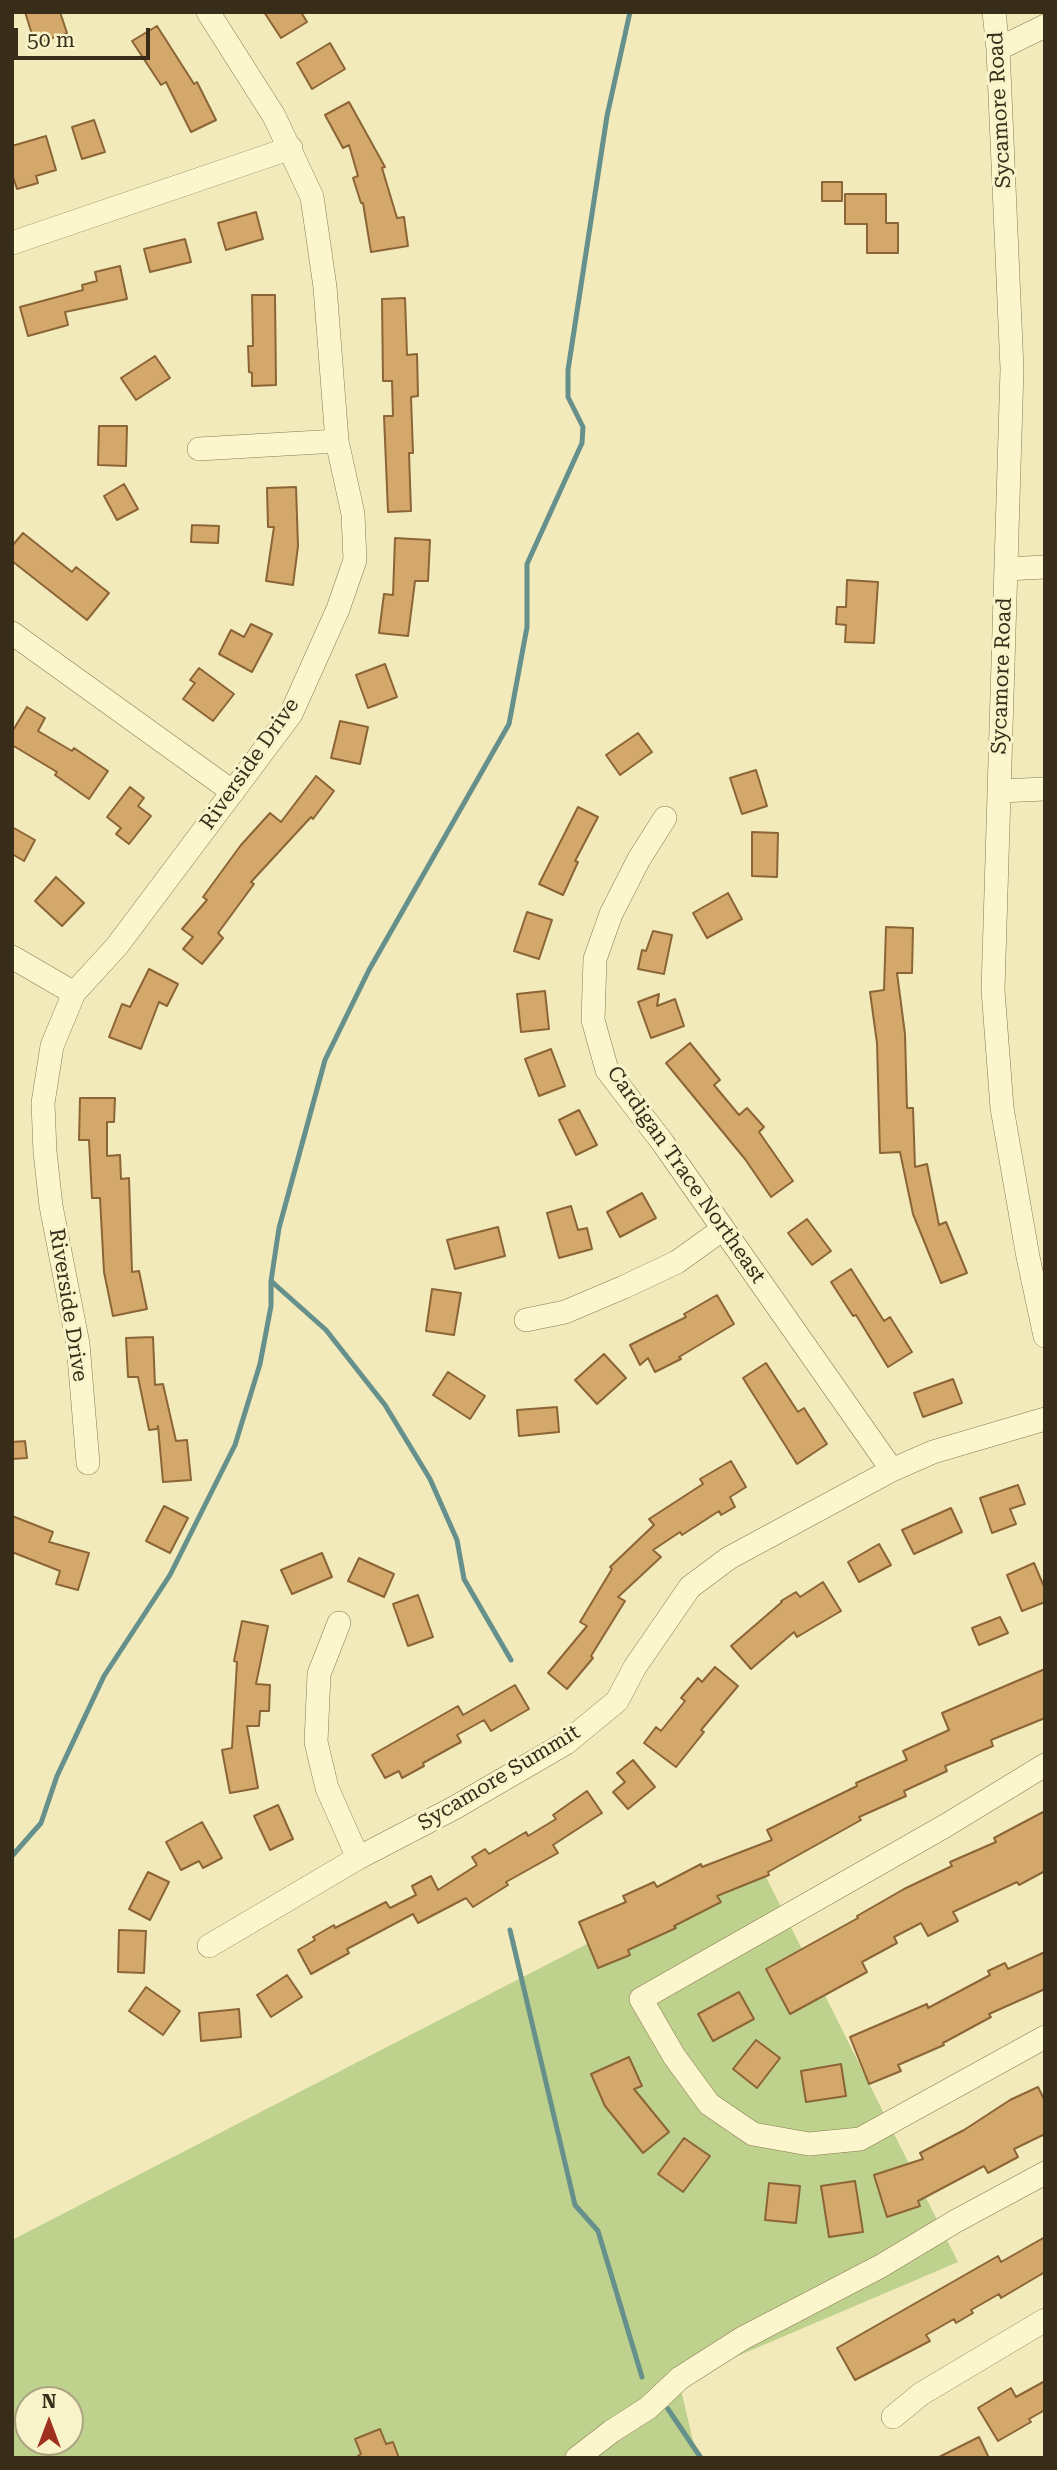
<!DOCTYPE html>
<html>
<head>
<meta charset="utf-8">
<style>
  body { margin:0 }
  #map { position:relative; width:1057px; height:2470px; overflow:hidden; background:#f2eaba; font-family:"Roboto Serif",serif }
  canvas { display:block }
  .frame { position:absolute; inset:0; border:14px solid #372d19; pointer-events:none }
  .north { position:absolute; left:14px; top:2386px; width:70px; height:70px; box-sizing:border-box; background:#f9f3ca; border:2px solid #aba483; border-radius:50%; rotate:0deg; font-size:19px; font-weight:700; line-height:28px; text-align:center; color:#372d19 }
  .north::after { content:''; display:block; margin:auto; width:24px; height:32px; background:#9f301d; clip-path:polygon(50% 0,100% 100%,50% 72%,0 100%) }
  .scale { position:absolute; left:14px; top:28px; width:136px; height:32px; box-sizing:border-box; border:4px solid #372d19; border-top:0; padding-left:9px; font-size:21px; line-height:24px; white-space:nowrap; color:#372d19; -webkit-text-stroke:5px #f9f3ca; paint-order:stroke }
</style>
</head>
<body>
<div id="map">
<canvas width="1057" height="2470"></canvas>
<div class="frame"></div>
<div class="north">N</div>
<div class="scale">50 m</div>
</div>
<script>
const ctx = document.querySelector('canvas').getContext('2d');
ctx.lineJoin = 'round';
function paint(path, color) { ctx.fillStyle = color; ctx.fill(path, 'evenodd'); }
const toPath = rows => new Path2D(rows.map(r => 'M' + r).join(''));
function stroke(path, color, width, dash) { ctx.strokeStyle = color; ctx.lineWidth = width; ctx.lineCap = dash ? 'butt' : 'round'; ctx.setLineDash(dash || []); ctx.stroke(path); }
function label(font, color, halo, rows, align = 'center') {
  ctx.font = font + ' "Roboto Serif",serif'; ctx.lineWidth = 6; ctx.setLineDash([]); ctx.textBaseline = 'middle'; ctx.strokeStyle = halo; ctx.fillStyle = color; for (const [text, x, y, turn = 0] of rows) {
    ctx.save(); ctx.translate(x, y); ctx.rotate((+turn || 0) * Math.PI / 180); ctx.textAlign = isNaN(turn) ? turn : align; if (halo) ctx.strokeText(text, 0, 0); ctx.fillText(text, 0, 0); ctx.restore();
  }
}
const green = toPath([
  [756,1857,958,2262,679,2381,697,2458,12,2458,12,2240],
  [28,2400,70,2400,70,2442,28,2442]
]);
const stream = toPath([
  [271,1281,326,1330,385,1405,430,1479,457,1540,464,1579,511,1660],
  [12,1856,41,1823,57,1776,104,1676,170,1575,235,1445,260,1364,271,1306,271,1281,279,1228,325,1060,369,970,509,724,527,627,527,564,582,443,583,427,568,397,568,370,607,116,630,12],
  [510,1930,575,2205,598,2231,642,2377],
  [668,2409,701,2458]
]);
const building = toPath([
  [25,12,60,12,67,33,35,44,25,12],
  [264,12,301,12,307,22,281,38,264,12],
  [157,26,194,84,197,82,216,120,191,132,166,82,161,85,132,41,157,26],
  [330,43,345,69,312,89,297,63,330,43],
  [349,102,385,167,382,168,397,218,404,217,408,246,371,252,363,203,361,203,353,178,358,176,349,145,343,148,325,115,349,102],
  [94,120,105,152,82,159,72,127,94,120],
  [46,136,56,170,36,176,38,183,17,189,12,174,12,146,46,136],
  [822,182,842,182,842,201,822,201,822,182],
  [845,194,886,194,886,223,898,223,898,253,867,253,867,224,845,224,845,194],
  [256,212,263,239,226,250,218,223,256,212],
  [185,239,191,262,150,272,144,249,185,239],
  [120,266,127,299,65,312,68,325,28,336,20,307,83,290,82,285,97,281,95,272,120,266],
  [252,295,275,295,276,385,252,386,252,373,249,372,248,346,253,346,252,295],
  [405,298,407,355,417,354,418,396,411,397,413,453,409,453,411,511,388,512,384,416,393,416,392,381,383,381,382,299,405,298],
  [155,356,170,378,136,400,121,378,155,356],
  [99,426,127,426,126,466,98,465,99,426],
  [124,484,138,509,117,520,104,496,124,484],
  [296,487,298,546,293,585,266,581,274,527,268,527,267,488,296,487],
  [192,525,219,526,218,543,191,542,192,525],
  [23,533,72,572,76,567,109,593,87,620,12,561,12,546,23,533],
  [395,538,430,540,428,581,415,581,408,636,379,633,384,594,393,595,395,538],
  [847,580,878,582,874,643,845,642,846,625,836,624,837,607,846,607,847,580],
  [251,624,272,634,252,672,219,654,231,630,244,637,251,624],
  [385,664,397,697,368,708,356,675,385,664],
  [199,668,234,694,213,721,183,699,195,683,190,680,199,668],
  [27,707,45,718,38,731,72,751,74,748,108,771,89,799,55,775,57,772,12,745,12,732,27,707],
  [340,721,368,727,360,764,331,758,340,721],
  [638,733,652,752,620,775,606,755,638,733],
  [756,770,767,806,742,814,730,778,756,770],
  [316,776,334,791,313,819,311,817,251,882,254,884,218,933,223,938,202,964,183,949,193,937,182,929,207,900,203,897,241,845,270,813,281,822,316,776],
  [130,787,144,798,138,806,151,816,129,844,116,834,121,828,107,817,130,787],
  [578,807,598,817,575,861,578,862,563,895,539,884,578,807],
  [12,827,35,840,24,861,12,854,12,827],
  [752,832,778,833,777,877,752,876,752,832],
  [56,877,84,903,62,926,35,901,56,877],
  [728,893,742,919,707,938,693,913,728,893],
  [527,912,552,920,539,959,514,951,527,912],
  [886,927,913,928,912,973,897,973,905,1034,907,1108,913,1108,915,1167,927,1164,939,1225,946,1222,967,1273,941,1283,913,1214,900,1152,880,1153,877,1043,870,992,884,990,886,927],
  [653,931,672,935,664,974,638,969,642,950,646,951,653,931],
  [149,969,178,984,167,1006,159,1002,141,1049,109,1037,122,1004,130,1007,149,969],
  [545,991,549,1029,521,1032,517,994,545,991],
  [659,994,657,1006,675,999,684,1026,651,1038,638,1002,659,994],
  [690,1043,720,1080,714,1085,739,1115,747,1108,764,1127,759,1132,793,1181,771,1197,745,1159,666,1063,690,1043],
  [551,1049,565,1086,539,1096,525,1059,551,1049],
  [80,1098,115,1098,114,1122,107,1122,107,1156,120,1155,121,1179,129,1178,132,1272,139,1271,147,1309,113,1316,104,1272,100,1198,92,1198,89,1140,79,1140,80,1098],
  [579,1110,597,1145,576,1155,559,1120,579,1110],
  [642,1193,656,1218,620,1237,607,1212,642,1193],
  [571,1206,578,1230,587,1228,592,1249,559,1258,547,1213,571,1206],
  [807,1219,831,1251,812,1265,788,1233,807,1219],
  [498,1227,505,1256,455,1269,447,1240,498,1227],
  [851,1269,884,1321,890,1317,912,1352,888,1367,856,1315,853,1316,831,1282,851,1269],
  [432,1289,461,1293,454,1335,426,1331,432,1289],
  [717,1295,734,1324,679,1357,681,1359,655,1372,648,1358,640,1365,630,1345,686,1317,684,1314,717,1295],
  [153,1337,155,1385,163,1384,176,1441,187,1440,191,1480,163,1482,158,1426,157,1429,149,1430,138,1377,128,1377,126,1338,153,1337],
  [604,1354,626,1378,597,1404,575,1380,604,1354],
  [766,1363,798,1412,804,1408,827,1444,797,1464,743,1378,766,1363],
  [448,1372,485,1396,470,1419,433,1395,448,1372],
  [953,1379,962,1403,923,1417,914,1393,953,1379],
  [557,1407,559,1432,519,1436,517,1410,557,1407],
  [25,1441,27,1458,12,1459,12,1442,25,1441],
  [731,1461,746,1487,730,1497,735,1507,721,1515,719,1511,682,1535,680,1532,653,1550,661,1557,618,1597,625,1601,591,1656,593,1658,567,1689,548,1673,587,1626,580,1622,612,1569,610,1567,654,1525,649,1519,703,1484,700,1479,731,1461],
  [1018,1485,1025,1504,1010,1509,1016,1524,992,1533,980,1498,1018,1485],
  [164,1506,188,1518,170,1553,146,1541,164,1506],
  [951,1508,962,1532,914,1554,902,1530,951,1508],
  [12,1516,53,1532,49,1542,89,1553,78,1590,56,1584,60,1571,12,1552,12,1516],
  [879,1544,891,1565,859,1582,848,1562,879,1544],
  [322,1553,332,1577,292,1594,281,1570,322,1553],
  [359,1558,394,1574,384,1597,348,1581,359,1558],
  [1034,1563,1045,1589,1045,1602,1022,1611,1007,1575,1034,1563],
  [823,1582,841,1611,797,1637,794,1632,751,1669,731,1646,782,1602,781,1601,796,1592,800,1597,823,1582],
  [418,1595,433,1637,408,1646,393,1604,418,1595],
  [1000,1617,1008,1633,979,1645,972,1628,1000,1617],
  [242,1621,268,1626,256,1684,270,1685,269,1711,260,1711,259,1726,247,1726,258,1788,230,1793,222,1750,232,1748,237,1662,234,1661,242,1621],
  [715,1667,738,1686,701,1730,704,1732,676,1767,644,1743,656,1727,661,1731,685,1701,681,1698,698,1678,702,1682,715,1667],
  [1045,1669,1045,1718,991,1740,993,1746,945,1766,947,1771,904,1791,906,1796,859,1817,861,1820,768,1872,769,1875,717,1896,721,1902,674,1926,676,1928,628,1950,630,1955,598,1968,579,1922,626,1902,623,1896,654,1882,657,1887,701,1864,702,1867,772,1840,767,1830,857,1786,856,1783,907,1760,903,1751,949,1730,942,1713,1045,1669],
  [515,1685,529,1709,491,1731,484,1720,457,1735,461,1742,423,1763,424,1766,402,1778,399,1771,385,1778,372,1755,458,1706,463,1715,515,1685],
  [633,1760,655,1787,628,1809,613,1792,625,1782,617,1773,633,1760],
  [587,1791,602,1813,553,1845,558,1853,506,1882,508,1885,473,1907,466,1898,418,1923,413,1914,347,1949,349,1953,311,1974,298,1950,315,1940,313,1937,334,1925,335,1928,386,1902,390,1908,416,1895,412,1886,431,1876,438,1890,477,1865,472,1857,485,1849,489,1854,526,1832,528,1836,556,1819,553,1815,587,1791],
  [278,1805,293,1839,270,1850,254,1816,278,1805],
  [1045,1811,1045,1871,1019,1885,1017,1882,953,1912,958,1921,928,1936,921,1923,894,1937,897,1943,862,1962,867,1972,790,2014,766,1969,858,1918,857,1916,904,1889,952,1866,950,1862,996,1842,994,1838,1045,1811],
  [202,1822,222,1858,203,1868,199,1861,181,1870,166,1842,202,1822],
  [148,1872,169,1882,150,1920,129,1909,148,1872],
  [119,1930,146,1931,144,1973,118,1972,119,1930],
  [1045,1952,1045,1989,989,2014,991,2017,943,2043,944,2045,898,2065,901,2071,869,2084,850,2037,927,2004,928,2008,990,1975,988,1971,1005,1963,1008,1969,1045,1952],
  [287,1975,302,1997,271,2017,257,1995,287,1975],
  [146,1987,180,2011,163,2035,129,2011,146,1987],
  [739,1992,754,2019,713,2041,698,2014,739,1992],
  [239,2009,241,2037,201,2041,199,2013,239,2009],
  [756,2040,780,2058,757,2088,733,2069,756,2040],
  [629,2057,642,2086,634,2089,669,2132,643,2153,605,2106,591,2074,629,2057],
  [841,2064,846,2096,806,2102,801,2071,841,2064],
  [1038,2087,1045,2101,1045,2134,1014,2149,1018,2157,988,2173,984,2166,918,2201,920,2206,887,2217,874,2175,923,2159,920,2153,964,2130,1010,2100,1038,2087],
  [684,2138,710,2156,683,2192,658,2174,684,2138],
  [855,2181,863,2232,829,2237,821,2186,855,2181],
  [769,2183,800,2186,796,2223,765,2220,769,2183],
  [1045,2237,1045,2272,1001,2298,999,2294,971,2310,973,2313,956,2323,954,2319,926,2335,930,2341,855,2380,837,2348,998,2256,1001,2262,1045,2237],
  [1045,2381,1045,2410,1029,2419,1031,2422,998,2441,978,2408,1011,2388,1016,2397,1045,2381],
  [380,2429,386,2444,393,2442,399,2458,355,2458,361,2454,355,2439,380,2429],
  [979,2437,989,2458,937,2458,979,2437]
]);
const minor = toPath([
  [994,12,998,49,1012,369,993,990,1002,1108,1028,1257,1045,1336],
  [998,49,1045,26],
  [12,243,291,148],
  [199,449,337,441],
  [1006,569,1045,567],
  [12,633,233,792],
  [999,791,1045,789],
  [665,818,639,859,611,914,595,959,593,1020,607,1070,663,1143,892,1470],
  [12,957,74,993],
  [526,1320,565,1312,624,1287,677,1262,723,1229],
  [88,1463,78,1344,51,1206,45,1152,43,1103,52,1046,74,993,117,946,291,714,338,609,355,560,353,514,337,441,325,287,312,197,274,116,208,12],
  [339,1623,319,1674,316,1742,327,1788,358,1858],
  [1045,1765,945,1826,641,1999,674,2056,709,2104,753,2134,809,2144,860,2139,1045,2037],
  [209,1946,358,1858,454,1808,566,1743,617,1701,635,1667,690,1587,729,1558,892,1470,933,1452,1045,1419],
  [893,2417,921,2394,1045,2320],
  [577,2458,612,2431,648,2408,680,2378,743,2338,881,2266,956,2221,1045,2173]
]);
const streetNames = [
  ["Sycamore Road",1000,110,-93],
  ["Sycamore Road",1002,676,-88],
  ["Riverside Drive",250,764,-55],
  ["Cardigan Trace Northeast",686,1175,55],
  ["Riverside Drive",68,1305,81],
  ["Sycamore Summit",499,1778,-31]
];
paint(green, '#bed18d');
stroke(stream, '#66908c', 5);
paint(building, '#d4a86b');
stroke(building, '#8c6536', 2);
stroke(minor, '#8a7953', 24);
stroke(minor, '#fcf6cd', 23);
label('21px', '#372d19', '#f9f3ca', streetNames);
</script>
</body>
</html>
